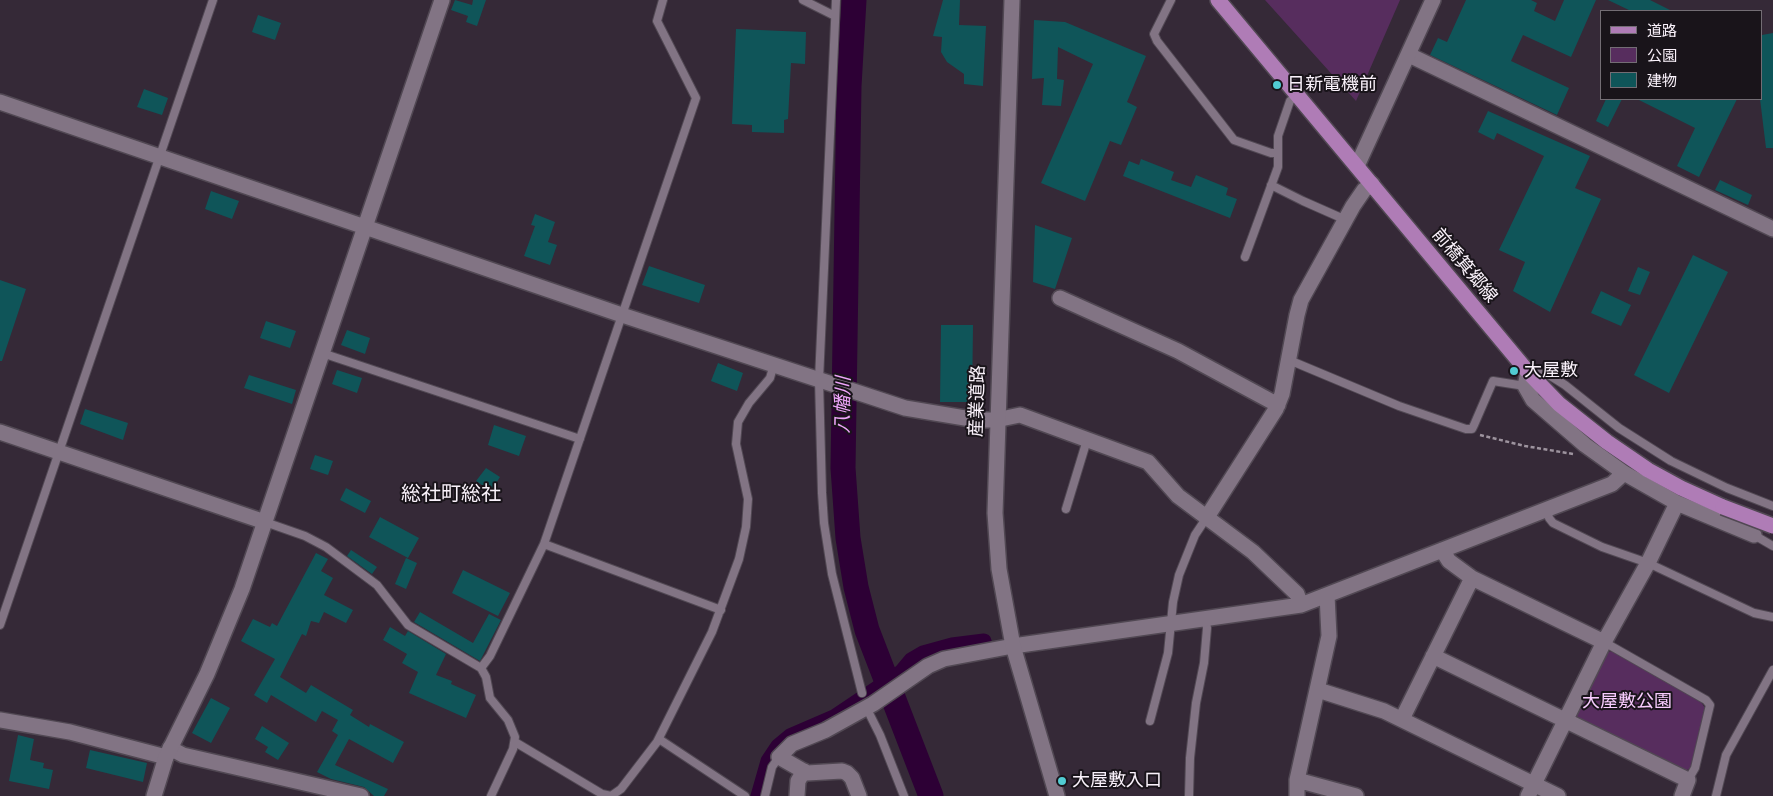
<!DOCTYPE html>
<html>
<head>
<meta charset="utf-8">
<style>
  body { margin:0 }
  #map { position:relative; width:1773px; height:796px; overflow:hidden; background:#352937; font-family:"Varela Round","Noto Sans JP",sans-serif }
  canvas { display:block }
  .legend { position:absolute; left:1600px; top:10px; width:162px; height:90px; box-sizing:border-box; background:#19141a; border:1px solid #736d74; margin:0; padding:6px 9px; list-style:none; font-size:15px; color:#faf2fb }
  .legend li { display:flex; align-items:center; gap:10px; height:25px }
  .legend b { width:25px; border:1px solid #736d74 }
</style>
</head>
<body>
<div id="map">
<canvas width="1773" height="796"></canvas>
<ul class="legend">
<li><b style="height:6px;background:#af7cb6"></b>道路</li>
<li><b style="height:14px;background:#572d5e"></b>公園</li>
<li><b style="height:14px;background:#0f5559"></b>建物</li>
</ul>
</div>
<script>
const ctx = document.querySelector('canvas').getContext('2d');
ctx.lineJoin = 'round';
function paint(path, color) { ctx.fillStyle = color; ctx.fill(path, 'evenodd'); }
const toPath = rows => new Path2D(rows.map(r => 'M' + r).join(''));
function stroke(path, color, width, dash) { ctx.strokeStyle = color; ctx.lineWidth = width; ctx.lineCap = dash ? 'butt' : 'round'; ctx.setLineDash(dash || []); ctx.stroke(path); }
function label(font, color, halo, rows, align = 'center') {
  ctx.font = font + ' "Varela Round","Noto Sans JP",sans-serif'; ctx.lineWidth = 4; ctx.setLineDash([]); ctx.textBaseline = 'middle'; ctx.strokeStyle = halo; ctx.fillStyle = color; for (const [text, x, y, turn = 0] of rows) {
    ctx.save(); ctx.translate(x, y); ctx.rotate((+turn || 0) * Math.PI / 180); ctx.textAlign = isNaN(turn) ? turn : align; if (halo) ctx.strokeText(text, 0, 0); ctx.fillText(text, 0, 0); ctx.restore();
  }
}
const green = toPath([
  [1265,0,1400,0,1356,101],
  [1612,651,1701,702,1705,708,1691,768,1685,771,1579,720,1575,716,1605,653]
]);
const canal = toPath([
  [758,796,768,761,778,746,790,736,834,717,901,672,911,660,923,653,952,645,984,641]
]);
const river = toPath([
  [854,0,849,86,843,468,848,538,856,587,867,630,931,796]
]);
const building = toPath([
  [455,0,472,5,473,0,486,0,477,26,466,22,468,16,451,10],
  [943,0,960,0,959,25,986,26,983,86,964,84,964,74,947,62,941,52,942,37,933,36],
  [1466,0,1531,0,1537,3,1534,11,1555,21,1564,0,1596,0,1571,57,1523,35,1511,61,1569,88,1557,115,1430,55,1438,38,1447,42],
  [1608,0,1650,0,1672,11,1631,11],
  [258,15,281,23,275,40,252,32],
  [1034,20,1065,22,1146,56,1127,102,1137,107,1121,145,1110,141,1085,201,1041,183,1093,64,1058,47,1057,79,1064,80,1061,106,1042,105,1044,78,1032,79],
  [736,29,806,32,805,64,791,63,788,119,784,120,784,133,752,132,752,125,732,124],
  [1773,33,1773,148,1766,148,1760,99,1762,99,1762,35],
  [144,89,168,98,162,115,137,107],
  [1606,99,1622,99,1608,127,1596,121],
  [1637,99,1737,99,1699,177,1677,166,1695,128],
  [1488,111,1590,156,1575,188,1601,199,1550,312,1513,291,1525,262,1499,250,1544,156,1497,133,1494,140,1478,132],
  [1141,159,1174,172,1171,180,1191,187,1196,175,1228,188,1226,195,1237,199,1230,218,1123,176,1129,161,1139,165],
  [1720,180,1752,195,1748,205,1715,190],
  [211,191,239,201,232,219,205,209],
  [535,214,555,222,548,242,557,245,550,265,524,256,535,226,531,225],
  [1035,225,1072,238,1055,289,1033,282],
  [1693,255,1728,272,1669,393,1634,375],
  [649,266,705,285,699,303,642,285],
  [1638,267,1650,272,1640,295,1628,291],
  [0,280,26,289,2,361,0,361],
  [1601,291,1631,305,1621,326,1591,313],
  [266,321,296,331,290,348,260,338],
  [941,325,973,325,972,402,940,402],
  [347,330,370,338,365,354,341,345],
  [718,363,743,373,737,391,711,381],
  [337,370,362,378,357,393,332,384],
  [249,375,296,390,292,404,244,388],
  [85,409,128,423,123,440,80,424],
  [494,425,526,436,519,456,488,445],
  [315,455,333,461,328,475,310,469],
  [486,468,500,477,491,491,476,481],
  [346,488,371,501,365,513,340,500],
  [380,517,419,538,408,558,369,537],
  [351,550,377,567,372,574,347,556],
  [316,553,328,559,321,571,333,578,324,595,353,610,346,623,324,612,319,623,311,621,306,636,302,634,280,677,306,693,311,685,353,710,350,715,369,727,370,724,404,742,393,763,349,739,335,765,388,789,384,796,374,796,364,787,331,779,317,772,338,735,332,731,338,720,322,711,316,722,271,695,267,703,254,695,275,659,241,641,253,619,270,627,272,623,277,626],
  [406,558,417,563,406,589,395,584],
  [463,570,510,593,498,616,452,593],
  [420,612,473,643,489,614,501,620,480,661,414,622],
  [390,627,405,636,408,631,446,654,436,675,452,681,451,684,476,695,466,718,409,693,418,672,402,663,407,654,383,640],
  [211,698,230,708,211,743,192,733],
  [262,726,289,743,278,760,265,752,268,747,255,739],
  [18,735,34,739,30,760,44,763,43,768,53,770,49,789,9,781],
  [90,750,147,763,143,782,86,768]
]);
const path = toPath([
  [1480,435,1525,446,1573,454]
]);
const service = toPath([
  [803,0,835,16],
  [836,0,819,380,822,493,824,523,832,574,862,693],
  [1171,0,1154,34,1157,41,1234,140,1271,153,1276,153],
  [1271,185,1303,201,1346,220],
  [1245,257,1278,167,1278,136,1290,101,1297,95],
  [322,353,580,439],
  [1289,360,1399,406,1466,429,1472,429,1474,425,1493,381,1525,386],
  [1530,372,1549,375,1565,385,1619,428,1671,461,1727,488,1773,506],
  [1066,509,1087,440],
  [1547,509,1549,518,1553,523,1602,547,1648,563,1754,613,1773,617],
  [265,522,305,536,326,547,377,585,408,625,481,668,486,677,490,698,508,720,515,737,513,749,491,796],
  [1754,535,1773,546],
  [544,544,721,610],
  [0,625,213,0],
  [1604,642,1706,700,1710,705,1695,768,1688,780],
  [481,668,490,656,544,544,696,98,657,21,663,0],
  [866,707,880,735,904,796],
  [1150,721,1168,653,1173,602,1179,575,1195,535,1207,517],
  [659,739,745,796],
  [515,742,602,794,611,796,621,789,657,742,712,632,739,559,746,527,748,499,736,444,738,422,749,403,770,378,774,364],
  [765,796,772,767,779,757],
  [1189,796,1190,758,1196,703,1204,663,1207,628,1205,618],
  [1716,796,1726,755,1773,670]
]);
const minor = toPath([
  [1409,55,1773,229],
  [1060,298,1178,351,1278,405],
  [1528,372,1525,386,1533,400,1585,445,1624,473,1677,503,1754,535],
  [996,420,1020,415,1148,462,1178,496,1253,552,1297,594,1301,605],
  [0,432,265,522],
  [1207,517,1276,409,1282,394,1297,315,1301,300,1353,206,1364,190,1372,184],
  [1442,550,1449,561,1472,578,1604,642],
  [1433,656,1688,780,1682,796],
  [1318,690,1384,711,1558,796],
  [1402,719,1472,578],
  [0,720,70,732,166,757],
  [170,748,183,755,361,796],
  [1297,780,1356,796],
  [797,796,798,781,804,771],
  [859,796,852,778,847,773,842,771,807,773,779,757,792,744,826,730,873,704,928,666,944,659,1013,646,1301,605,1612,484,1624,473],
  [1297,796,1297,780,1329,636,1327,595],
  [1528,796,1604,642,1648,563,1677,503]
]);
const tertiary = toPath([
  [1012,0,995,513,999,569,1013,646,1057,796],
  [0,102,622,315,905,408,977,420,996,420],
  [1357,166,1433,0],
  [154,796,166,757,207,674,242,589,442,0]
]);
const primary = toPath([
  [1218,0,1528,372,1559,404,1607,442,1648,470,1681,488,1723,507]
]);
const primaryBridge = toPath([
  [1723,507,1773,526]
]);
const markers = [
  [1277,85,5,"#51ccd3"],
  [1514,371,5,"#51ccd3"],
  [1062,781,5,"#51ccd3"]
];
const poiNames = [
  ["日新電機前",1287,85],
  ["大屋敷",1524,371],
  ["大屋敷入口",1072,781]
];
const streetNames = [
  ["前橋箕郷線",1464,266,50],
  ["産業道路",978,401,-88]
];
const parkNames = [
  ["大屋敷公園",1627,702]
];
const waterNames = [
  ["八幡川",844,405,-89]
];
const quarterNames = [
  ["総社町総社",451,495]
];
paint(green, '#572d5e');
stroke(canal, '#2d0035', 15);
stroke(river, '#2d0035', 25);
paint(building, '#0f5559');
stroke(service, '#514853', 10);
stroke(minor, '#514853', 18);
stroke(tertiary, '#514853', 18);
stroke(primary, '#514853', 18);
stroke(path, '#9d939e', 2.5, [4, 2.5]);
stroke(service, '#827484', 8);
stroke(minor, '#827484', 15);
stroke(tertiary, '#827484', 15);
stroke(primary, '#af7cb6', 15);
stroke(primaryBridge, '#514853', 18, []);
stroke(primaryBridge, '#af7cb6', 15);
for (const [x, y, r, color] of markers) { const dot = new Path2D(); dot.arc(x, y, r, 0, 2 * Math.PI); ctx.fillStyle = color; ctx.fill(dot); stroke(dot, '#19141a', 2); }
label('18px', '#faf2fb', '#19141a', poiNames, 'left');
label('18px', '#faf2fb', '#19141a', streetNames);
label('18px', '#f8ccfe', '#19141a', parkNames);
label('italic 19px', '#eea5fa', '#19141a', waterNames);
label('20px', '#faf2fb', '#19141a', quarterNames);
</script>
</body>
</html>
